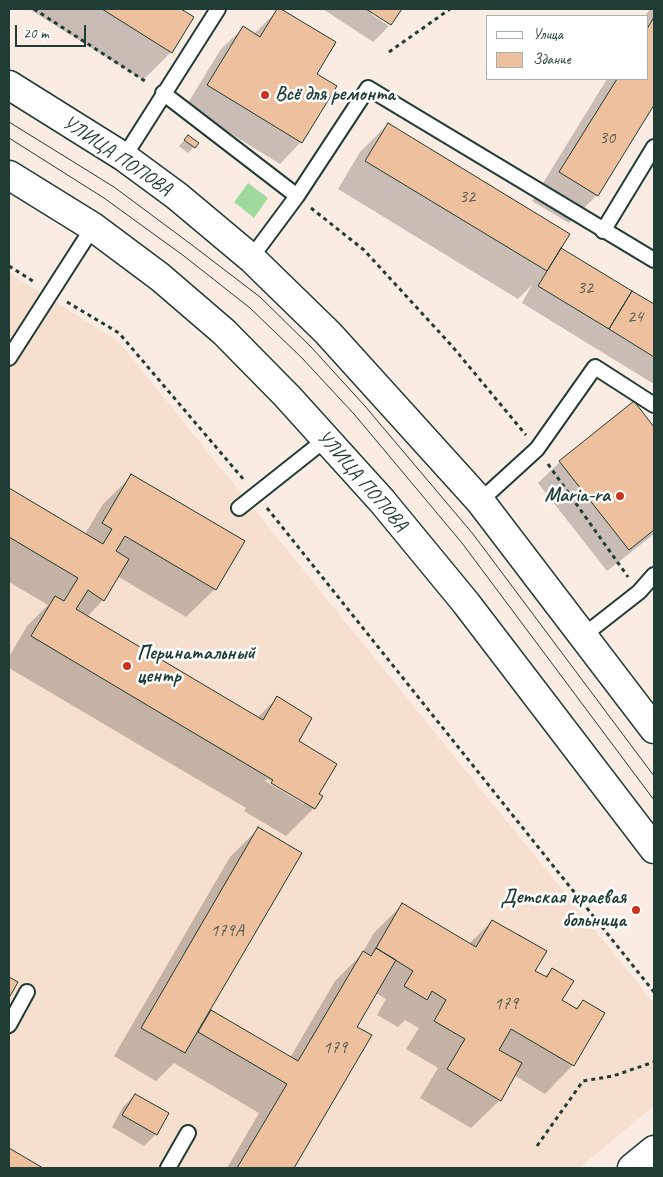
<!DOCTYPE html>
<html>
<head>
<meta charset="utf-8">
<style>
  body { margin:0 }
  #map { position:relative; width:663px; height:1177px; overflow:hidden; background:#faece2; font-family:Caveat,sans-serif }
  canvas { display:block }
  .frame { position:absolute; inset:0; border:10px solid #1f3d34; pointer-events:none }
  .legend { position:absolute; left:486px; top:15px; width:162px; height:65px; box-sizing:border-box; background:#fff; border:1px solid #a5b1ae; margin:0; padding:6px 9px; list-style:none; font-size:15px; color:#1f3d34 }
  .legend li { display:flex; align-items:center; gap:10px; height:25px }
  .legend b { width:25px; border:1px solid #a5b1ae }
  .scale { position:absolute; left:15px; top:25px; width:71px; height:22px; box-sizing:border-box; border:2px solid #1f3d34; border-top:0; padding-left:6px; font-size:15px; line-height:18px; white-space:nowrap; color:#1f3d34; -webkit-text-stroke:4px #fff; paint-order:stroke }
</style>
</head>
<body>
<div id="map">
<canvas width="663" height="1177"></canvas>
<div class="frame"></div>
<ul class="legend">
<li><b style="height:6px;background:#fff"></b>Улица</li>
<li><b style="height:14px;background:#eec09e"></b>Здание</li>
</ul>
<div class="scale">20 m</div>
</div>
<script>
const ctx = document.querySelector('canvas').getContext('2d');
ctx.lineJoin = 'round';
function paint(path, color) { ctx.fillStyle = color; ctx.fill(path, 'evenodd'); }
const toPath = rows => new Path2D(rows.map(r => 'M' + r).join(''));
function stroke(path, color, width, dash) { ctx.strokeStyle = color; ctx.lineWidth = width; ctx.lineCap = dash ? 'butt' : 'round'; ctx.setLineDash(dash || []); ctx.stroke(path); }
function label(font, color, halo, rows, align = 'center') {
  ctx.font = font + ' Caveat,sans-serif'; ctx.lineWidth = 5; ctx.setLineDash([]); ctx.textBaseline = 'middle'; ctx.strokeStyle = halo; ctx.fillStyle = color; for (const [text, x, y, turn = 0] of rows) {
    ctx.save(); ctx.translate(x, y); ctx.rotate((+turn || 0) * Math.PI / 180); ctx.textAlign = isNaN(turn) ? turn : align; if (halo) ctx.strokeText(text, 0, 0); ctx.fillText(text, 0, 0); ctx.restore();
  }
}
const built = toPath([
  [9,273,118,341,654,1003,654,1106,579,1168,9,1168]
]);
const green = toPath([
  [248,183,268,198,254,218,234,202]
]);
const shadow = toPath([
  [29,9,179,9,193,17,171,52,143,80],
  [279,9,334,43,315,75,301,142,280,164,186,106,221,49,243,28,254,34],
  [323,9,400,9,391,24,373,12,371,14,389,26,373,42],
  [650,9,654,9,654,102,597,195,569,223,532,201,607,79,647,79,645,16],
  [388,124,560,248,654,306,654,384,522,303,532,285,518,299,338,189,360,152],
  [188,136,197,143,188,153,179,146],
  [634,403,654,429,654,534,607,571,538,483,560,462],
  [132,476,215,589,186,617,117,576,103,600,87,617,257,718,277,698,317,794,314,808,286,836,244,811,246,808,9,668,9,657,27,626,48,605,9,582,9,489,85,534,103,504],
  [267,779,304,801,304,804,265,781],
  [258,829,209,1010,290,1058,335,981,361,955,374,933,402,905,469,944,492,921,534,971,544,977,552,969,560,1001,575,1009,583,1001,573,1065,545,1094,514,1075,500,1100,471,1128,420,1098,438,1068,406,1049,419,1028,405,1020,398,1027,377,1015,386,999,376,993,356,1027,371,1036,292,1168,227,1168,259,1113,174,1063,156,1081,114,1056,230,857],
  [135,1095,156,1134,144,1146,112,1127,123,1107],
  [9,1149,41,1168,9,1168]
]);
const building = toPath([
  [102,9,181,9,194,17,172,53,102,9],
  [277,9,281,9,336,42,317,74,337,86,302,143,207,85,243,26,260,37,277,9],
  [366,9,402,9,391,25,366,9],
  [654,17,654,105,598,196,559,172,617,79,647,79,647,29,654,17],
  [388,123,570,234,547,271,365,161,388,123],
  [188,135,199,143,195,148,184,140,188,135],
  [561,248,632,291,609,329,538,286,561,248],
  [632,291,654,304,654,357,609,329,632,291],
  [634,401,654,427,654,530,629,550,559,461,634,401],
  [131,474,245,541,216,590,125,536,116,551,129,559,104,601,88,590,76,609,263,720,277,696,312,718,299,741,337,764,319,794,323,796,315,809,271,783,273,780,31,636,55,596,64,601,78,578,9,537,9,488,103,544,112,529,102,523,131,474],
  [258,827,302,853,185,1053,141,1028,258,827],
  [402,903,476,947,492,920,547,951,535,971,547,977,552,968,574,981,562,1000,577,1009,583,1000,605,1013,574,1066,511,1029,499,1050,522,1063,501,1101,447,1069,465,1039,434,1021,446,1000,432,991,427,1000,404,986,413,971,376,948,402,903],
  [376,948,396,960,357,1027,372,1035,294,1168,237,1168,287,1084,198,1032,211,1010,298,1061,363,951,371,956,376,948],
  [9,977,18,982,9,998,9,977],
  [135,1094,169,1113,157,1135,122,1115,135,1094],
  [9,1148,43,1168,9,1168,9,1148]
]);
const path = toPath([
  [34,9,148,83],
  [389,52,450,9],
  [311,208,364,250,452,346,526,435],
  [9,266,36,283],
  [67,302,119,333,244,480],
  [548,464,628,577],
  [267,508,654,992],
  [537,1146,583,1081,613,1076,654,1062]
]);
const service = toPath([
  [163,93,297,196],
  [124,157,218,9],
  [603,231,654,147],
  [251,258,297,196,368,88,654,260],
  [9,358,93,227],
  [480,501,537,449,595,367,654,405],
  [239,508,326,439],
  [584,635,639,592,654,575],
  [9,1025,27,992],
  [168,1168,188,1133]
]);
const minor = toPath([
  [632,1168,654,1150]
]);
const secondary = toPath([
  [9,85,124,157,177,196,251,258,328,333,480,501,654,729],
  [9,175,93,227,160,277,224,332,287,396,382,501,466,603,654,849]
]);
const tram = toPath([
  [9,122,114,187,192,245,260,297,312,348,364,405,473,534,654,776],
  [9,138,104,198,184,256,250,308,302,358,354,414,462,543,654,800]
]);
const markers = [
  [265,95,5,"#c8321e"],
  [620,496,5,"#c8321e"],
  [127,666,5,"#c8321e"],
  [636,910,5,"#c8321e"]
];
const numberNames = [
  ["30",607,138],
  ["32",467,197],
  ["32",585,288],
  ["24",635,317],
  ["179А",227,931],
  ["179",506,1004],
  ["179",335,1048]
];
const poiNames = [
  ["Всё для ремонта",275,95],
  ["Maria-ra",610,496,"right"],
  ["Перинатальный",137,654],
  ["центр",137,677],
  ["Детская краевая",626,898,"right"],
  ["больница",626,921,"right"]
];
const streetNames = [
  ["УЛИЦА ПОПОВА",117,156,34],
  ["УЛИЦА ПОПОВА",362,481,49]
];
paint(built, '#f6dfce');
paint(green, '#a0d99e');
paint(shadow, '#0003');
paint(building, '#eec09e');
stroke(building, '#1f3d34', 1);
stroke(service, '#1f3d34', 18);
stroke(minor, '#1f3d34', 31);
stroke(secondary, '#1f3d34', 31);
stroke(path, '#1f3d34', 3, [4, 4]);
stroke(service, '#fff', 14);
stroke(minor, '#fff', 28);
stroke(secondary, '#fff', 28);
stroke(tram, '#1f3d34', 1);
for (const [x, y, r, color] of markers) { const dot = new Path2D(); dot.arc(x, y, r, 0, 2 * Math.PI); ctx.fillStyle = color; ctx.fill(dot); stroke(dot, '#fff', 2); }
label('18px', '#535e4e', null, numberNames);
label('bold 20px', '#1f3d34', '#fff', poiNames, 'left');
label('20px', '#1f3d34', '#fff', streetNames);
</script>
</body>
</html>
